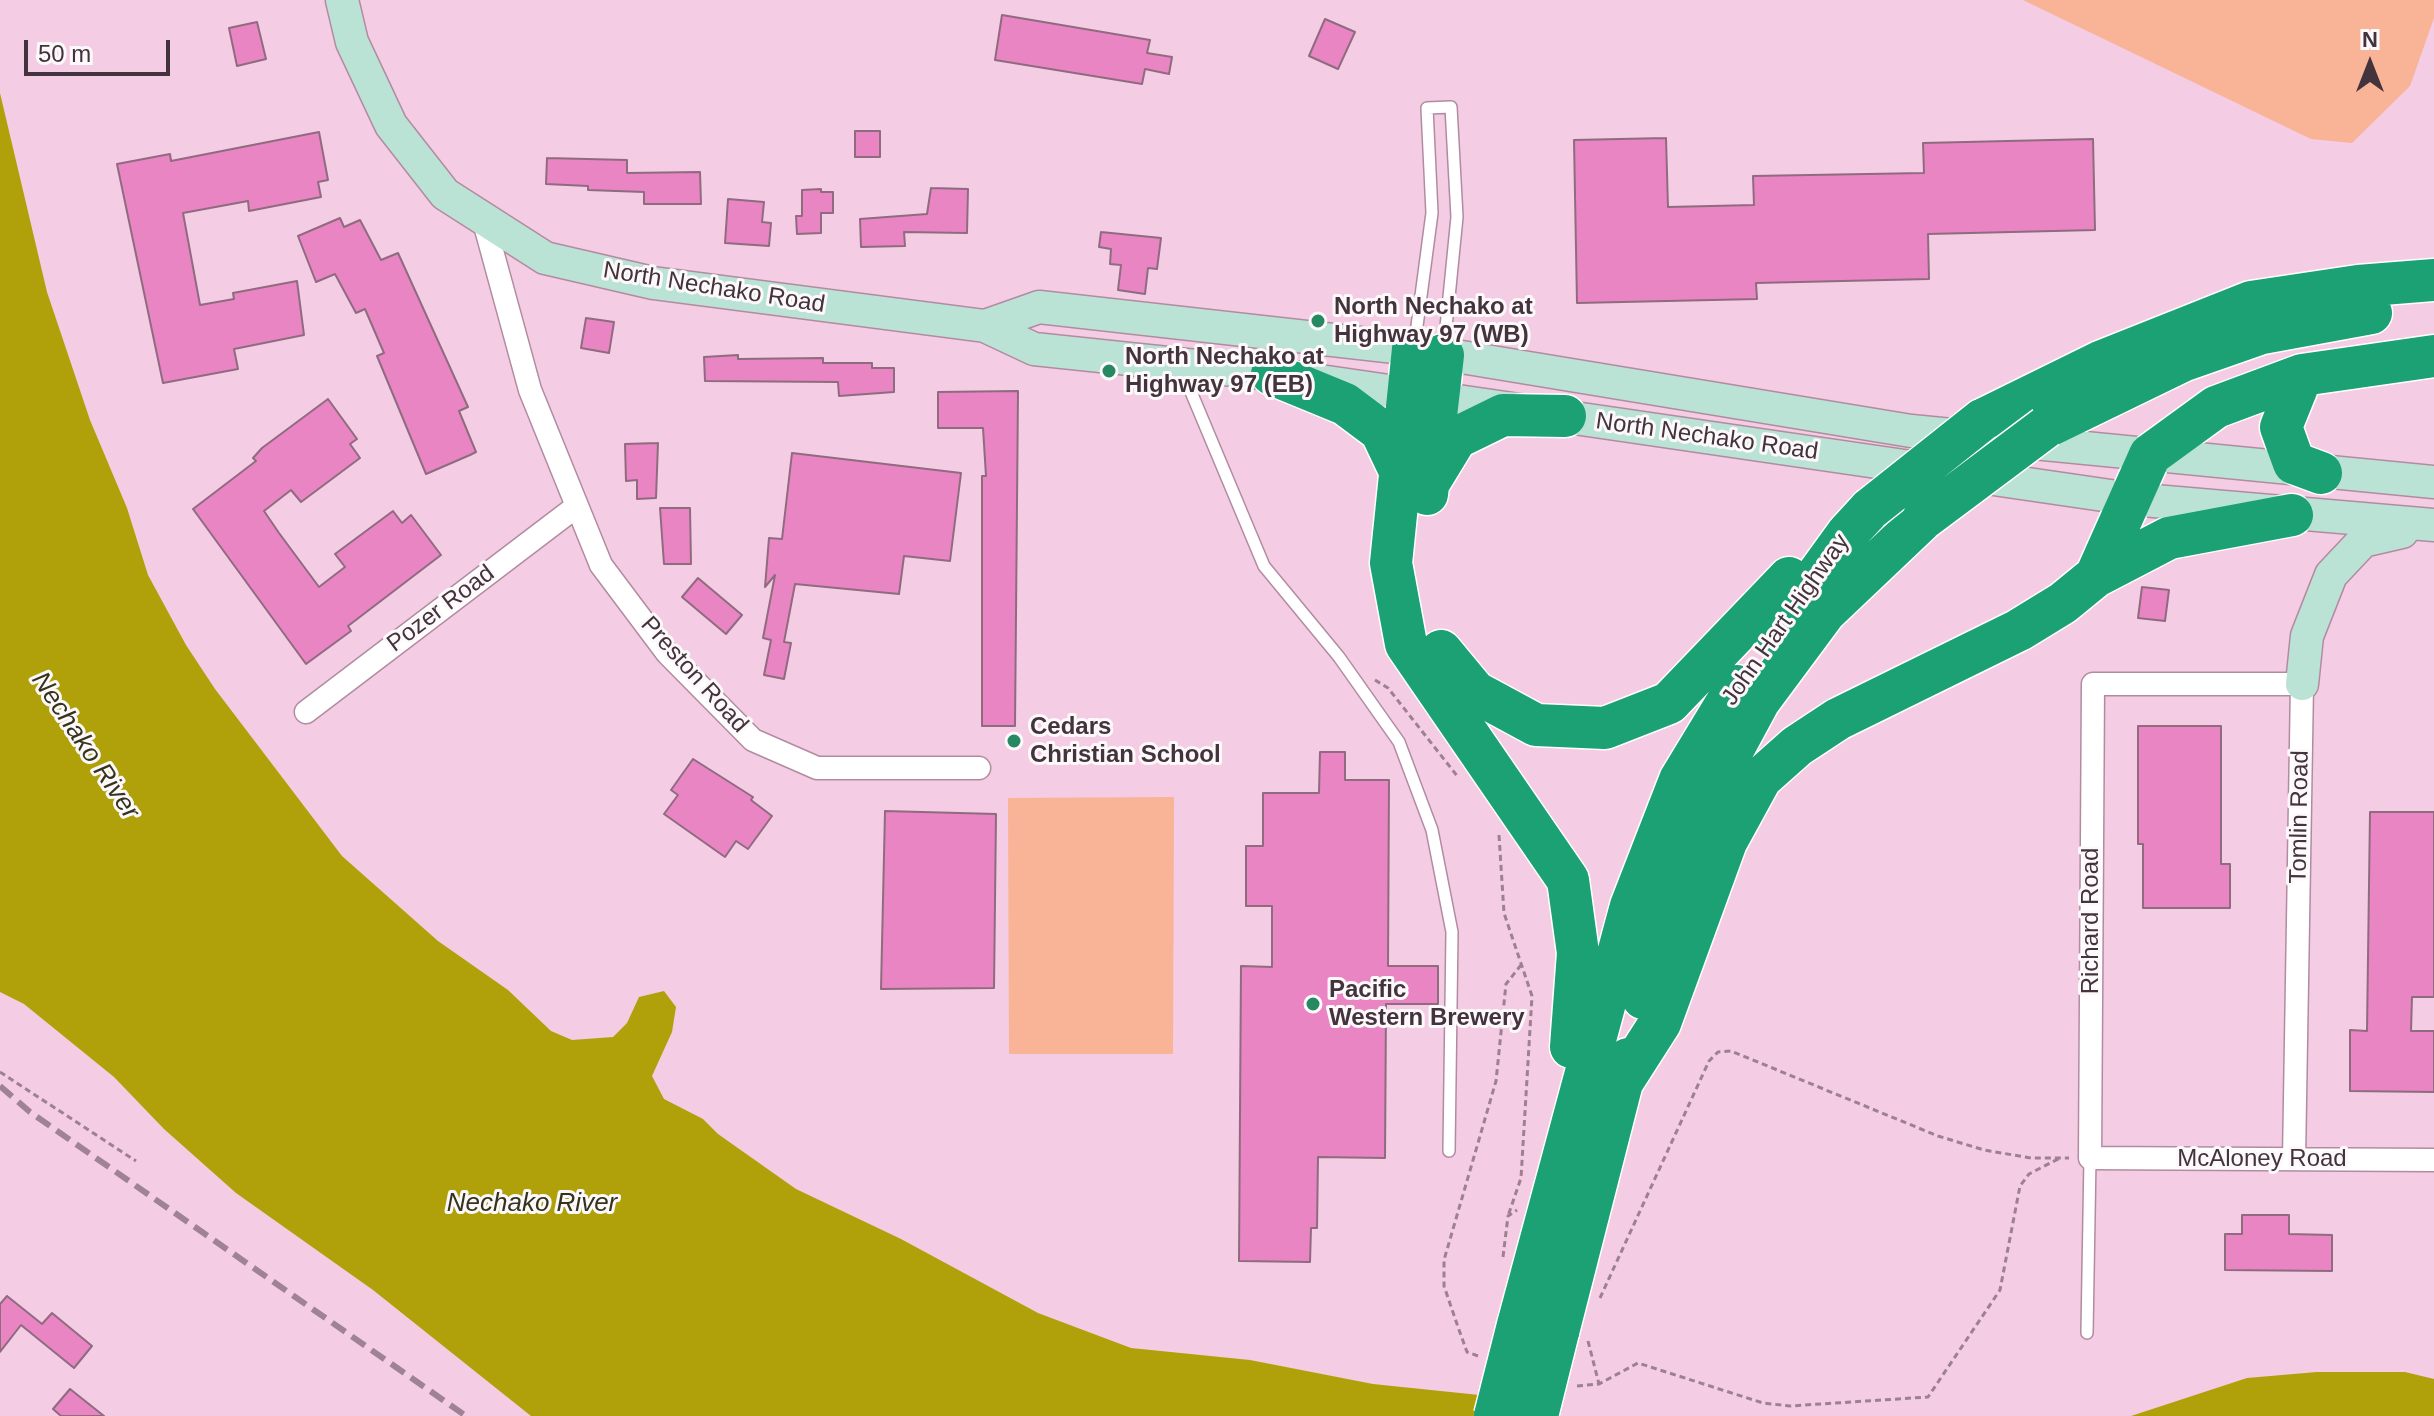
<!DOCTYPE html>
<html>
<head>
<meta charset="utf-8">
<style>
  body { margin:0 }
  #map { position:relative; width:2434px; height:1416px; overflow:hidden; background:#f4cce3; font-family:Arial,sans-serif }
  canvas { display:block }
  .north { position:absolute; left:2330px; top:24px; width:80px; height:80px; -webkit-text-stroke:6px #fdf9fb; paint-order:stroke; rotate:0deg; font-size:22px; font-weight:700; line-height:32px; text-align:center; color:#43333c }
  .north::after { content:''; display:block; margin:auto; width:28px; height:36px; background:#43333c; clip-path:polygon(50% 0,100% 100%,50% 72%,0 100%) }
  .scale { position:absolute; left:24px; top:40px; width:146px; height:36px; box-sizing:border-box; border:4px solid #43333c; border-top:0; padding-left:10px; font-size:24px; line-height:28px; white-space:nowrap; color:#43333c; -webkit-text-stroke:6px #fdf9fb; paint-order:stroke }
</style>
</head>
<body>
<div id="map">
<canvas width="2434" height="1416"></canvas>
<div class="north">N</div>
<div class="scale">50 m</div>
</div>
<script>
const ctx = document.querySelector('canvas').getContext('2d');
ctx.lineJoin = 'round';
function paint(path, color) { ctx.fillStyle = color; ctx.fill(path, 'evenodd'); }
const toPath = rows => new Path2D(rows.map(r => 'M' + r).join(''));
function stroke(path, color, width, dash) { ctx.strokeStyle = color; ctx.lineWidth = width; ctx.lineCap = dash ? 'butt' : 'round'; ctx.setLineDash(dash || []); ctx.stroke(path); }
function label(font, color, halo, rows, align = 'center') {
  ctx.font = font + ' Arial,sans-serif'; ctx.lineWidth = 6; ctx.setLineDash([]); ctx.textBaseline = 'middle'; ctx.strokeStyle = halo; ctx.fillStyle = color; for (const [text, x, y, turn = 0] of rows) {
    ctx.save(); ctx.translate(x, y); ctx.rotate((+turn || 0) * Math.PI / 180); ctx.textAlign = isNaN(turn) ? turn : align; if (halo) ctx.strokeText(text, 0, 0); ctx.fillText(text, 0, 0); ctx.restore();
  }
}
const green = toPath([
  [2023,0,2434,0,2434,18,2410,86,2352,143,2311,139],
  [1174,797,1173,1054,1009,1054,1008,798]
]);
const water = toPath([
  [0,93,47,292,90,420,127,508,148,575,186,645,215,689,342,856,438,941,508,990,551,1031,572,1040,613,1037,627,1023,639,997,664,991,676,1007,672,1032,652,1076,664,1099,703,1119,718,1134,796,1189,901,1239,1038,1313,1131,1348,1250,1360,1373,1384,1489,1396,1516,1416,531,1416,373,1290,236,1193,164,1129,114,1077,24,1004,0,992],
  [2317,1372,2405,1372,2434,1379,2434,1416,2131,1416,2247,1378]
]);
const building = toPath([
  [1002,15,1150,40,1147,53,1172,57,1169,74,1145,69,1142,84,995,60,1002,15],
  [1325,19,1355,32,1338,69,1309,56,1325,19],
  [257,22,266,59,237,66,229,28,257,22],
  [855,131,880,131,880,157,855,157,855,131],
  [319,132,328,180,318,182,321,197,249,211,248,201,183,213,200,305,234,299,233,293,297,281,304,335,234,349,238,369,163,383,117,164,170,154,171,161,319,132],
  [1666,138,1668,207,1754,205,1753,176,1924,173,1923,143,2093,139,2095,230,1928,234,1929,279,1756,283,1757,299,1577,303,1574,140,1666,138],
  [547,158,627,160,627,173,700,172,701,204,644,204,644,192,588,190,588,186,546,184,547,158],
  [931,188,968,189,967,233,904,232,905,246,861,247,860,219,927,214,931,188],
  [821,189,821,192,833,192,833,213,821,213,821,233,797,234,796,216,802,216,802,190,821,189],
  [728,199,764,202,762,222,771,223,769,246,725,243,728,199],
  [340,218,344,227,360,220,381,260,398,253,468,407,459,411,476,452,470,455,426,474,377,356,384,353,365,309,356,313,335,274,316,282,298,236,340,218],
  [1101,232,1161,238,1157,269,1148,268,1145,294,1118,290,1121,265,1110,264,1111,249,1099,247,1101,232],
  [586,318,614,322,609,353,581,348,586,318],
  [738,355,738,359,823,358,823,363,872,363,872,368,894,368,894,392,839,396,838,382,705,381,704,357,738,355],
  [1018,391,1015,726,982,726,982,476,986,476,983,428,938,428,938,392,1018,391],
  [328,399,357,439,350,444,360,458,301,502,291,490,264,511,279,533,319,587,345,567,335,554,393,511,402,523,411,515,441,555,348,626,351,631,306,664,193,509,256,461,253,458,262,448,328,399],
  [658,443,656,498,637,499,637,480,626,481,625,444,658,443],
  [792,453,961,473,950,561,904,556,899,594,795,584,784,642,791,643,784,679,764,675,771,640,763,638,775,575,765,587,769,538,782,539,792,453],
  [660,508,690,508,691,564,664,564,660,508],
  [698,578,742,615,726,634,682,597,698,578],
  [2142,587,2169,590,2165,621,2138,618,2142,587],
  [2138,726,2221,726,2221,864,2230,864,2230,908,2143,908,2143,844,2138,844,2138,726],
  [1320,752,1345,752,1345,780,1389,780,1388,966,1438,966,1438,1004,1386,1004,1385,1158,1318,1157,1317,1228,1311,1228,1310,1262,1239,1261,1241,966,1272,967,1272,906,1246,906,1246,846,1263,846,1263,793,1319,793,1320,752],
  [693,759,753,797,751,800,772,816,748,849,736,841,725,857,664,814,678,795,671,790,693,759],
  [885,811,996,814,994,988,881,989,885,811],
  [2370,812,2434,812,2434,997,2412,997,2411,1031,2434,1031,2434,1092,2350,1091,2350,1030,2367,1031,2370,812],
  [2242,1215,2289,1215,2289,1234,2332,1235,2332,1271,2225,1270,2225,1234,2242,1234,2242,1215],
  [7,1296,42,1324,52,1313,92,1346,74,1368,21,1325,0,1352,0,1304,7,1296],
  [70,1389,104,1416,61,1416,53,1409,70,1389]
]);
const path = toPath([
  [1375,680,1388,688,1458,777],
  [1499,835,1504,913,1532,996,1521,1178,1508,1216],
  [0,1072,136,1161],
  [1503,1257,1508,1216,1517,1210],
  [1600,1298,1709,1061,1718,1052,1731,1051,1938,1136,1984,1150,2031,1158,2069,1158],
  [1588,1341,1599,1384],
  [1478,1356,1467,1352,1458,1327,1444,1286,1444,1260,1496,1081,1506,984,1521,965],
  [1577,1386,1599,1384,1638,1363,1763,1403,1790,1406,1928,1397,2000,1290,2020,1186,2029,1174,2060,1158]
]);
const lane = toPath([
  [1415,341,1432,213,1427,108,1451,107,1457,217,1444,347],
  [1181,368,1264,566,1339,657,1399,742,1432,830,1452,932,1449,1151],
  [2087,1333,2090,1158]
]);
const street = toPath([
  [483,218,530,390,601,565,667,653,753,740,817,768,979,768],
  [306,712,577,506],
  [2294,1159,2302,684,2093,684,2090,1158,2434,1160]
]);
const secondary = toPath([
  [342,0,352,42,391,125,445,194,545,258,653,283,985,326,1034,349,1272,374,2131,499,2434,525],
  [985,326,1039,307,1413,349,1911,431,2434,482],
  [2302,684,2307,636,2331,575,2363,541,2402,532]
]);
const highway = toPath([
  [1413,349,1391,563,1406,644,1568,880,1578,953,1571,1047],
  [1272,374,1345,404,1381,431,1401,473],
  [2302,375,2281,427,2294,463,2321,473],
  [1982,420,2100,362,2251,302,2358,286,2434,280],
  [2046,427,2182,361,2262,333,2371,313],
  [1431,479,1456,438,1503,415,1565,416],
  [1427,494,1443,355],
  [2096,576,2150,455,2216,407,2302,375,2434,356],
  [1776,632,1847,534,1870,509],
  [1441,651,1475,692,1536,725,1605,728,1669,703,1789,578],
  [1643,998,1666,911,1711,790,1759,701,1825,612,1923,519],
  [1621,1084,1660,1023,1726,842,1761,778,1797,746,1838,719,2019,630,2063,603,2096,576,2169,538,2292,515],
  [1518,1325,1631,906,1680,780,1737,686],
  [1558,1332,1628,1059]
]);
const rail = toPath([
  [0,1086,30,1112,466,1416]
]);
const highwayBridge = toPath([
  [1870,509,1982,420],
  [1923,519,2046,427],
  [1495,1416,1518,1325],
  [1537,1416,1558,1332]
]);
const markers = [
  [1318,321,8,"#268963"],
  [1109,371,8,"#268963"],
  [1014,741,8,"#268963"],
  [1313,1004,8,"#268963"]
];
const streetNames = [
  ["North Nechako Road",714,288,9],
  ["North Nechako Road",1707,437,8],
  ["Pozer Road",441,609,-37],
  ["John Hart Highway",1786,620,-55],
  ["Preston Road",694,675,48],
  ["Tomlin Road",2300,817,-89],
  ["Richard Road",2091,921,-90],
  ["McAloney Road",2262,1159]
];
const poiNames = [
  ["North Nechako at",1334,307],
  ["Highway 97 (WB)",1334,335],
  ["North Nechako at",1125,357],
  ["Highway 97 (EB)",1125,385],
  ["Cedars",1030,727],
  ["Christian School",1030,755],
  ["Pacific",1329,990],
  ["Western Brewery",1329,1018]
];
const waterNames = [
  ["Nechako River",85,746,56],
  ["Nechako River",532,1204]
];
paint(green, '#f9b396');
paint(water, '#b0a10b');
paint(building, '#ea85c4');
stroke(building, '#8f6b80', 2);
stroke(lane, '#b18ca1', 14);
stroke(street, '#b18ca1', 25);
stroke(secondary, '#b18ca1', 35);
stroke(highway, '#fff', 45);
stroke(path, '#9d8191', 3, [6, 4]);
stroke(lane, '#fff', 11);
stroke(street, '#fff', 22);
stroke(secondary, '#bbe3d5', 32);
stroke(highway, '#1ba173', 42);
stroke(rail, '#9f8293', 6, [16, 8]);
stroke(highwayBridge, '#fff', 45, []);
stroke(highwayBridge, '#1ba173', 42);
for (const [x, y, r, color] of markers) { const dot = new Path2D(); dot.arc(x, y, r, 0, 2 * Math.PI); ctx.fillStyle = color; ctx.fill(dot); stroke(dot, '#fdf9fb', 3); }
label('24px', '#43333c', '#fdf9fb', streetNames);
label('bold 24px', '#43333c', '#fdf9fb', poiNames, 'left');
label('italic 26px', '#35331e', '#fdf9fb', waterNames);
</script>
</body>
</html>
